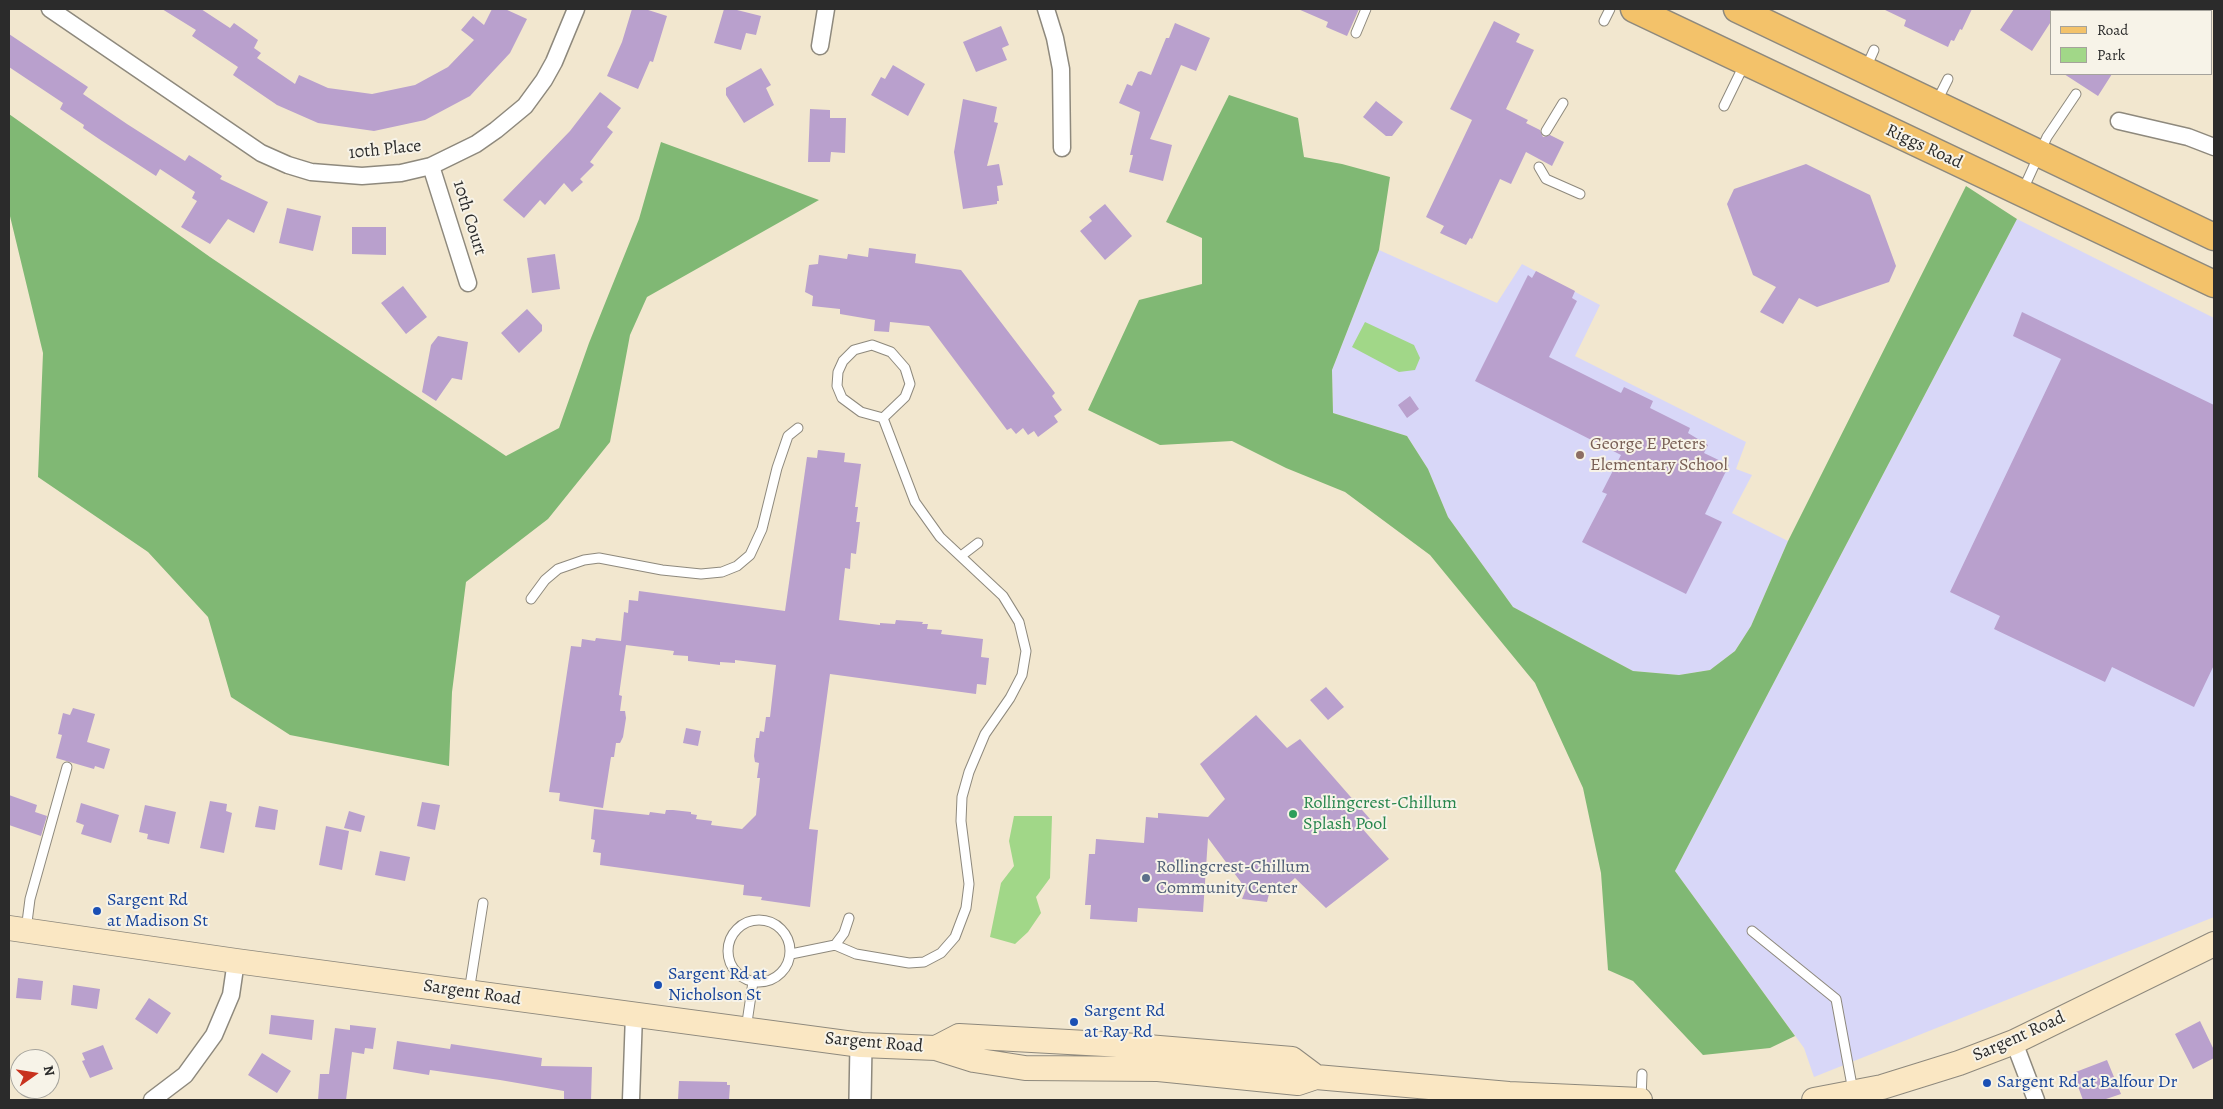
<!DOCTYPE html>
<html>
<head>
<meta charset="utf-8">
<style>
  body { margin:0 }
  #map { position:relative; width:2223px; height:1109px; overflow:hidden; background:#f2e7cf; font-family:Alegreya,serif }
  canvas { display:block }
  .frame { position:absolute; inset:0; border:10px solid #2b2b2b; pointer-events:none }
  .legend { position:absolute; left:2050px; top:10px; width:162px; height:65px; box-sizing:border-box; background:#f7f3e8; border:1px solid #a5a39c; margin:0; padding:6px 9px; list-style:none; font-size:15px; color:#2b2b2b }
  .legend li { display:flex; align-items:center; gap:10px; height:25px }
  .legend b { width:25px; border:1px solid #a5a39c }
  .north { position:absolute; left:10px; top:1049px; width:50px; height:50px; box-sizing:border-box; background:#f7f3e8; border:1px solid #a5a39c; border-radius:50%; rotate:77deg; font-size:14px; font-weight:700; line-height:20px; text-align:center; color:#2b2b2b }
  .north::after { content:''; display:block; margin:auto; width:18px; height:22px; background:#c8321e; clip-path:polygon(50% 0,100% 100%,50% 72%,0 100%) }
</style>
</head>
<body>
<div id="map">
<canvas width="2223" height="1109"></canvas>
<div class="frame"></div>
<ul class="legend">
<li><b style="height:6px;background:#f3c26a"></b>Road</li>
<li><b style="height:14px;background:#a1d788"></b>Park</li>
</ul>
<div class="north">N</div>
</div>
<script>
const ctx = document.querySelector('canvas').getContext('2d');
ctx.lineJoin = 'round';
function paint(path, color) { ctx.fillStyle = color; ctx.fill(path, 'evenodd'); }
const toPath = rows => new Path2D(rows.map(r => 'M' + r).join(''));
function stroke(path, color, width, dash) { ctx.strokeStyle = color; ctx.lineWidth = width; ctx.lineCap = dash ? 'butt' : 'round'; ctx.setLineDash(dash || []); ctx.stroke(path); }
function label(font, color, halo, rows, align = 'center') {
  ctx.font = font + ' Alegreya,serif'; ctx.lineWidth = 4; ctx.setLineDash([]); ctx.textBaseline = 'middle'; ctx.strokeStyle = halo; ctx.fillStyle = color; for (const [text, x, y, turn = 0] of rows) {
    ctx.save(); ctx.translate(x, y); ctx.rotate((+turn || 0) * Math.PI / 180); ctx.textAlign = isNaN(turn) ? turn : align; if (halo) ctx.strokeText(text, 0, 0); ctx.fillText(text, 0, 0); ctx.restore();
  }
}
const built = toPath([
  [2017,219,2214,318,2214,917,1814,1077,1804,1048,1675,871],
  [1379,250,1497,303,1522,264,1600,305,1575,356,1746,442,1736,469,1752,475,1732,513,1788,541,1751,626,1735,651,1710,670,1679,675,1633,671,1513,607,1448,517,1428,469,1407,436,1333,413,1332,370]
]);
const green = toPath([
  [1365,322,1414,345,1420,358,1415,370,1399,372,1352,347],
  [1014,816,1052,816,1050,878,1036,897,1041,913,1028,932,1015,944,990,937,1001,883,1014,866,1009,841]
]);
const forest = toPath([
  [1229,95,1298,118,1304,157,1342,164,1390,177,1379,250,1332,370,1333,413,1407,436,1428,469,1448,517,1513,607,1633,671,1679,675,1710,670,1735,651,1751,626,1788,541,1966,186,2017,219,1675,871,1795,1036,1770,1048,1703,1055,1633,981,1608,970,1601,873,1583,788,1535,683,1430,555,1345,492,1286,468,1232,441,1160,445,1088,410,1139,300,1202,284,1202,238,1166,222],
  [9,114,210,257,506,456,559,428,589,343,639,219,661,142,819,200,647,297,630,335,610,442,548,519,466,582,452,692,449,766,290,735,231,697,208,617,148,552,38,477,43,353,9,212]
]);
const building = toPath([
  [162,9,201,9,230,28,234,23,258,40,254,48,261,53,257,58,295,84,299,75,328,88,372,94,415,85,448,67,474,40,461,30,473,16,484,25,492,9,505,9,527,19,510,53,470,96,425,120,374,131,318,123,277,105,233,75,238,67,192,36,196,30],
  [632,9,645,9,667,16,653,62,650,61,638,89,607,76,622,42],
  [724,9,733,9,761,16,756,35,746,33,741,50,714,43],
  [1298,9,1359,9,1347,36,1326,27,1328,22],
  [1883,9,1972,9,1962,30,1960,29,1954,41,1951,40,1948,47,1904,26,1906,20],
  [2014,9,2059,9,2057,11,2052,11,2052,20,2032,51,2000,30],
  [1494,21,1520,34,1516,42,1534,50,1506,109,1528,120,1526,123,1540,130,1543,137,1550,135,1564,142,1552,166,1526,152,1511,184,1500,179,1472,239,1470,238,1466,245,1440,233,1444,226,1426,217,1472,120,1450,109],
  [1175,23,1210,38,1196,71,1181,65,1150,139,1172,145,1163,181,1129,172,1133,155,1130,155,1140,112,1119,103,1127,84,1132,86,1138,72,1141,71,1151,75,1166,38,1169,38],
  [1001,26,1009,45,1002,48,1007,60,976,72,963,42],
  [9,34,88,87,83,94,127,124,185,161,189,155,222,176,220,179,268,202,254,233,228,219,210,244,181,227,197,201,192,198,195,192,160,169,156,176,102,141,83,128,84,125,60,109,63,103,9,67],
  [893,65,925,84,908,116,871,95,881,77,885,79],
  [761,68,771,85,766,88,774,105,744,123,726,95,726,88],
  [2064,74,2112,74,2098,96],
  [600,92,621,108,607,127,613,132,590,162,594,165,580,179,583,182,572,192,564,183,545,205,540,200,524,218,503,200,570,131],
  [963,99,997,107,994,122,998,123,987,166,999,164,1003,185,997,186,999,201,997,201,997,204,963,209,954,152],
  [1376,101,1403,122,1392,136,1386,136,1363,117],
  [810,109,830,110,830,118,846,118,845,153,831,152,830,162,808,162],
  [1806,164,1870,195,1896,266,1889,282,1817,307,1799,298,1783,324,1760,312,1776,287,1753,275,1727,204,1734,189],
  [1105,204,1132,236,1105,260,1080,231,1092,221,1089,217],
  [287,208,321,216,313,251,279,243],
  [352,227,386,227,386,255,352,254],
  [869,248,916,254,915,263,961,270,1055,393,1052,396,1062,410,1054,416,1058,422,1038,437,1034,431,1028,435,1023,428,1016,434,1011,428,1007,430,929,326,890,322,889,332,874,331,875,320,840,314,840,309,812,306,813,296,805,292,809,265,818,264,819,255,847,259,848,254,868,257],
  [555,254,560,289,532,293,527,258],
  [1536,271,1575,291,1572,298,1577,301,1549,357,1621,393,1624,387,1653,401,1650,408,1690,428,1688,433,1708,445,1704,453,1729,465,1705,514,1722,522,1686,594,1582,542,1607,494,1602,492,1621,455,1475,381,1528,275,1532,278],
  [403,286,427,317,406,334,381,303],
  [527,309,542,325,542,331,519,353,501,333],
  [2022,312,2214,405,2214,665,2194,707,2112,667,2105,682,1994,629,2000,616,1950,592,2061,359,2013,336],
  [438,336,468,342,462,380,452,378,436,401,422,392,431,345],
  [1410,396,1419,409,1407,418,1398,405],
  [818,450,845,453,844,462,861,464,855,507,858,507,856,522,860,522,856,554,851,553,850,569,845,568,839,620,880,625,880,623,895,624,896,620,923,622,922,624,928,624,927,629,942,630,941,634,983,639,981,657,989,658,986,685,977,684,976,694,830,674,809,829,818,830,810,907,761,900,762,897,743,895,744,885,600,865,601,853,593,852,595,840,591,839,594,809,649,815,650,812,665,814,666,810,673,810,691,812,691,814,697,815,696,819,712,821,711,825,742,829,756,815,760,778,757,778,759,763,755,762,754,756,756,738,759,738,760,731,764,732,766,717,770,717,776,665,735,660,735,663,720,662,720,665,688,661,688,656,673,655,674,651,626,645,619,695,622,696,620,711,625,711,626,718,623,737,620,743,616,743,614,757,611,757,603,808,559,801,560,793,549,792,571,646,581,647,582,639,595,641,596,638,621,641,624,612,628,613,629,600,638,601,639,591,785,611,807,457,817,458],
  [1326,687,1344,707,1328,720,1310,700],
  [73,708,95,714,87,742,110,749,104,769,95,766,94,769,56,758,62,735,58,734,63,713,70,715],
  [1256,715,1287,748,1300,739,1370,819,1361,827,1389,859,1326,908,1295,878,1283,889,1272,882,1267,902,1242,899,1246,889,1208,838,1203,912,1138,908,1137,922,1090,919,1091,905,1085,905,1089,854,1095,854,1096,839,1144,843,1146,817,1158,818,1158,813,1208,817,1225,799,1200,764],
  [686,728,701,731,698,746,683,743],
  [9,795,37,805,35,812,47,816,41,836,9,825],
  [210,801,227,804,226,811,232,813,224,853,200,848],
  [422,802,440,805,435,830,417,826],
  [81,803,119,815,111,843,81,834,84,825,76,822],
  [145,805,176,812,169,844,147,839,148,834,139,832],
  [259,806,278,810,275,830,255,827],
  [349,811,365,816,361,832,344,828],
  [326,826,349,831,342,870,319,865],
  [380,851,410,857,405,881,375,875],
  [18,978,43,981,41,1000,16,998],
  [73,985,100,989,97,1009,71,1005],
  [149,998,171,1013,157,1034,135,1019],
  [271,1015,314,1020,312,1040,269,1034],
  [2200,1021,2214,1050,2214,1058,2193,1069,2175,1034],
  [350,1025,376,1028,373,1049,365,1048,364,1054,352,1052,346,1100,318,1100,320,1074,329,1074,335,1028,350,1030],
  [397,1041,450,1049,451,1044,542,1058,541,1066,592,1067,591,1100,564,1100,564,1091,500,1080,430,1070,429,1075,393,1069],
  [103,1045,113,1069,90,1078,82,1061,85,1060,82,1053],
  [262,1053,291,1071,277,1093,248,1075],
  [2107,1060,2121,1094,2103,1100,2083,1100,2073,1073],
  [679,1081,727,1082,727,1085,730,1085,729,1100,678,1100]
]);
const service = toPath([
  [1604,21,1610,9],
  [1356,33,1366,9],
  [1866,68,1874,50],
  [1937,101,1948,79],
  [1724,106,1744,65],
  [1546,131,1563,103],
  [1539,167,1546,179,1580,194],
  [2022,192,2047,137,2076,94],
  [961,556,978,543],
  [531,599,545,580,558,569,584,560,599,558,662,570,701,574,722,572,737,566,750,555,762,529,777,468,788,436,798,428],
  '728 951a31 31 0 1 1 62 0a31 31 0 1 1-62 0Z',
  [26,930,30,899,67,767],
  [1752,931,1836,999,1853,1091],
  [835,945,856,954,909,963,924,962,941,953,955,937,966,908,969,884,961,821,962,797,969,772,985,734,1010,698,1022,675,1026,651,1019,622,1003,596,940,537,915,502,883,418,905,397,910,384,905,368,891,352,872,345,854,350,843,361,838,372,837,386,842,398,861,412,883,418],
  [791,954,835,945,844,933,849,918],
  [469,992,483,903],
  [746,1029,753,982],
  [1641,1099,1642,1074]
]);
const minor = toPath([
  [50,9,261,153,288,165,311,172,362,176,401,173,431,166,476,144,496,130,525,106,544,80,554,62,576,9],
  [1046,9,1055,38,1061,69,1062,148],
  [820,46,826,9],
  [2119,121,2188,137,2214,147],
  [431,166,468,283],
  [2014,1042,2036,1100],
  [152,1100,185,1075,214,1035,231,995,236,961],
  [631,1100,634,1014]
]);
const tertiary = toPath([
  [860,1100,861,1045]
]);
const secondary = toPath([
  [9,928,236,961,861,1045,936,1048,974,1060,1025,1068,1158,1069,1298,1083,1316,1077,1509,1094,1640,1100],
  [936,1048,959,1036,1123,1045,1292,1059,1316,1077],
  [1814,1100,1882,1087,1959,1063,2014,1042,2214,944]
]);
const primary = toPath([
  [1634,9,2214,284],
  [1737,9,2214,237]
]);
const markers = [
  [1580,455,5,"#8d6e63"],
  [1293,814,5,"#2e9e5b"],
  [1146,878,5,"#5c6f8a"],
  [97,911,5,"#1a4fb4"],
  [658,985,5,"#1a4fb4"],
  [1074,1022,5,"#1a4fb4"],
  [1987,1083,5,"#1a4fb4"]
];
const streetNames = [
  ["Riggs Road",1924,147,25],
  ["10th Place",385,150,-6],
  ["10th Court",469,218,73],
  ["Sargent Road",472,993,8],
  ["Sargent Road",2019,1037,-24],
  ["Sargent Road",874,1043,5]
];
const educationNames = [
  ["George E Peters",1590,445],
  ["Elementary School",1590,466]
];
const leisureNames = [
  ["Rollingcrest-Chillum",1303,804],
  ["Splash Pool",1303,825]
];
const serviceNames = [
  ["Rollingcrest-Chillum",1156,868],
  ["Community Center",1156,889]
];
const transitNames = [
  ["Sargent Rd",107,901],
  ["at Madison St",107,922],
  ["Sargent Rd at",668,975],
  ["Nicholson St",668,996],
  ["Sargent Rd",1084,1012],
  ["at Ray Rd",1084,1033],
  ["Sargent Rd at Balfour Dr",1997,1083]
];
paint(built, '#d8d7f8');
paint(green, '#a1d788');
paint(forest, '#80b874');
paint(building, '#b9a0cd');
stroke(service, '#8e897d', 11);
stroke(minor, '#8e897d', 19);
stroke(tertiary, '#8e897d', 24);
stroke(secondary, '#8e897d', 26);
stroke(primary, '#8e897d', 29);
stroke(service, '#fff', 9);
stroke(minor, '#fff', 16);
stroke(tertiary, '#fff', 21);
stroke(secondary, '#fae7c3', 24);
stroke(primary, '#f3c26a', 26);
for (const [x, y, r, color] of markers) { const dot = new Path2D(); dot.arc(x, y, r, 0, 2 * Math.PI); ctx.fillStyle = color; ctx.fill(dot); stroke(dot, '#f7f3e8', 2); }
label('18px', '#2b2b2b', '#f7f3e8', streetNames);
label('18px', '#785e54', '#f7f3e8', educationNames, 'left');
label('18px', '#27864d', '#f7f3e8', leisureNames, 'left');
label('18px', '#4e5e75', '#f7f3e8', serviceNames, 'left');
label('18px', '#164399', '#f7f3e8', transitNames, 'left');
</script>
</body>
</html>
